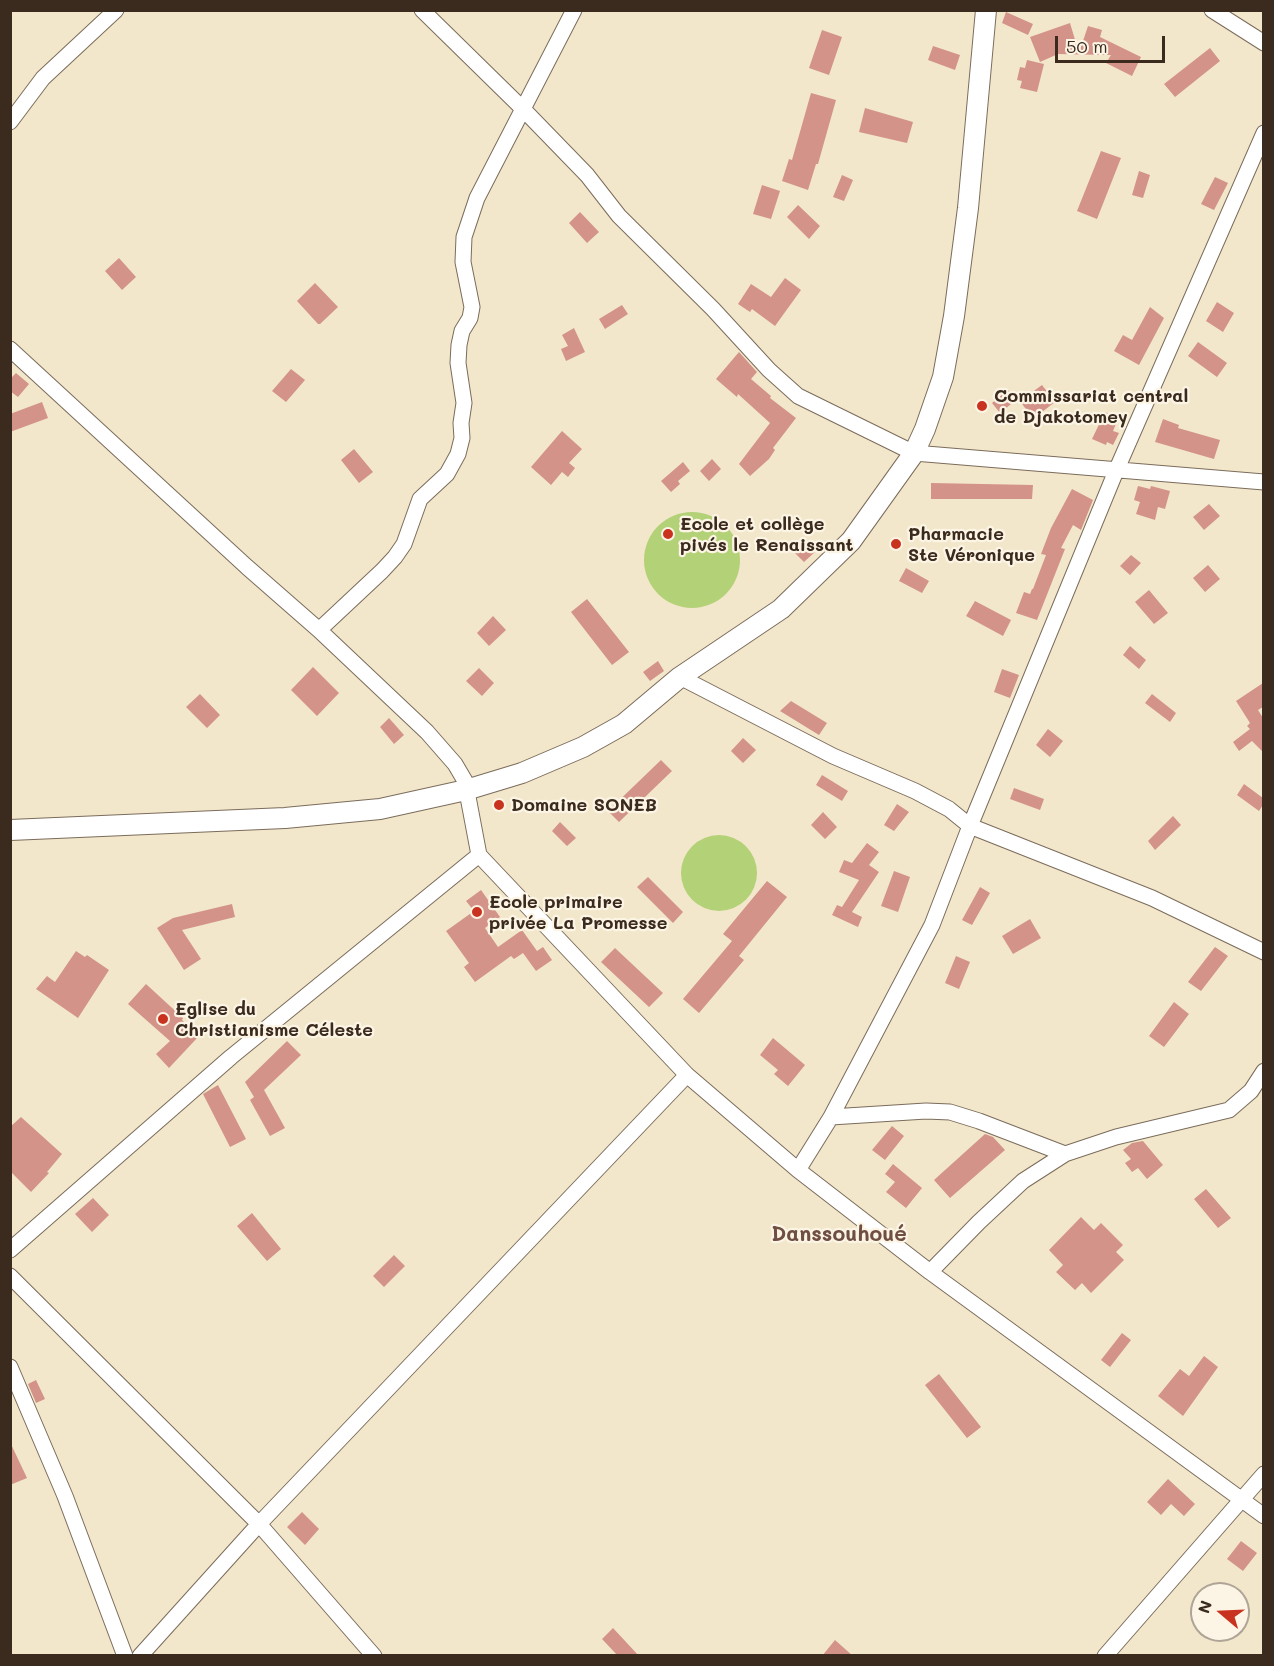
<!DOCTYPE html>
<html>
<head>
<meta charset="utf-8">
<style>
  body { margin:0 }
  #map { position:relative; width:1274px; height:1666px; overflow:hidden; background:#f2e7cb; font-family:Mali,sans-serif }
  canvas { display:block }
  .frame { position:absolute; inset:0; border:12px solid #3b2a1e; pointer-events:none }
  .north { position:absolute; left:1190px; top:1582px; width:60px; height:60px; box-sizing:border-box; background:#fcf5e5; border:2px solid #afa495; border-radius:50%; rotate:289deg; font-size:16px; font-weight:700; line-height:24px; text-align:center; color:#3b2a1e }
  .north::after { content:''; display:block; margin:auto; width:21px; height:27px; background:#c8321e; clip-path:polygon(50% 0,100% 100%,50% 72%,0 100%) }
  .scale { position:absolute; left:1055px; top:36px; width:110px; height:27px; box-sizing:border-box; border:3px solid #3b2a1e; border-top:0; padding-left:8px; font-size:18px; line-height:21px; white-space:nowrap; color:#3b2a1e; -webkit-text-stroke:4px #fcf5e5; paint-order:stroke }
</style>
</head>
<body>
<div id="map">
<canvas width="1274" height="1666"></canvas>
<div class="frame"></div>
<div class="north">N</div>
<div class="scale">50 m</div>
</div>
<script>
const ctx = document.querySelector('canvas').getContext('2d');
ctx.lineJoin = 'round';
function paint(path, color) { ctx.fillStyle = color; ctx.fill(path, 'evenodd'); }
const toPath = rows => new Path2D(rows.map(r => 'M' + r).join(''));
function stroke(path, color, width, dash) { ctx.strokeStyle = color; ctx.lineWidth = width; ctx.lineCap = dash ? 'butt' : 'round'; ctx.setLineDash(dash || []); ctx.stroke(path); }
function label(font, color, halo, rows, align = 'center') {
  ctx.font = font + ' Mali,sans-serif'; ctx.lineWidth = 4.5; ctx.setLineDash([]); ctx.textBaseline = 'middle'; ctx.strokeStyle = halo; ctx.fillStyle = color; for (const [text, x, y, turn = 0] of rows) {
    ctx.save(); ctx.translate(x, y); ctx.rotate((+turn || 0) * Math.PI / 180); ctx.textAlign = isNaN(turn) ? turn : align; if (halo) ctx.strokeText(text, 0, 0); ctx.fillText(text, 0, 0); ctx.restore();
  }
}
const green = toPath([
  '644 560a48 48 0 1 1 96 0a48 48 0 1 1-96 0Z',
  '681 873a38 38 0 1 1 76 0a38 38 0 1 1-76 0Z'
]);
const building = toPath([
  [1006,12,1033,24,1028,35,1002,23],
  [1070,23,1079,53,1088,26,1102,30,1100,37,1141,57,1132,76,1106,63,1111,55,1058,54,1040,62,1030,37],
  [822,30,842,37,829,75,809,68],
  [933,46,960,55,955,70,928,60],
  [1210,48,1220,61,1175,97,1164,84],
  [1027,60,1044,64,1037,92,1020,88,1022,81,1017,80,1020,67,1025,68],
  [811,93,836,100,818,164,816,164,808,190,782,181,789,159,792,160],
  [865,108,913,122,907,143,859,132],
  [1101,151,1121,158,1097,219,1077,211],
  [1139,171,1150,175,1143,198,1132,195],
  [842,175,853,180,844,201,833,197],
  [1215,177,1228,183,1214,210,1201,204],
  [762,185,780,191,771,219,753,214],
  [798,205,820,226,809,239,787,217],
  [580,212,599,232,587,243,569,223],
  [119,258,136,277,122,290,105,271],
  [785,278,801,290,775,326,752,309,750,312,738,304,751,284,771,297],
  [315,283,338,307,320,324,318,324,297,301],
  [1217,302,1234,313,1223,332,1206,321],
  [622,305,628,314,605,329,599,319],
  [1150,307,1164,318,1139,365,1114,351,1123,335,1132,340],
  [574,328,585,352,566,361,561,349,568,346,562,335],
  [1198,342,1227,363,1217,377,1188,356],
  [739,352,757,372,751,379,771,396,770,398,796,418,773,448,775,450,769,459,750,476,739,464,770,423,738,394,737,397,716,379],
  [291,369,305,380,286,402,272,391],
  [16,373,29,384,18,397,10,391,10,379],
  [1042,385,1055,402,1033,419,1020,401],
  [1008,390,1016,400,1000,413,992,403],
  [42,402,48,418,10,432,10,414],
  [1105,412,1118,419,1113,431,1119,433,1113,445,1107,442,1106,445,1092,439],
  [1163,419,1179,425,1178,428,1220,440,1214,459,1155,442],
  [562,431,582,449,569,463,575,468,568,477,562,472,551,485,531,467],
  [354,449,373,472,359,483,341,460],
  [712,459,721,469,709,481,700,471],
  [683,462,690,471,678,481,680,484,671,492,661,481],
  [931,483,1033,485,1032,499,931,499],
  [1138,486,1150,489,1151,486,1170,491,1165,509,1158,507,1155,520,1136,514,1140,502,1134,500],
  [1072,489,1093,500,1081,530,1073,525,1061,548,1065,549,1037,620,1016,613,1024,592,1030,594,1032,589,1033,589,1046,555,1041,554,1051,528],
  [1209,504,1220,516,1204,530,1193,517],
  [807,543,815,552,804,562,795,553],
  [1131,555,1141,563,1130,575,1120,566],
  [1208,565,1220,579,1205,592,1193,578],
  [906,568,929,581,922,593,899,581],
  [1149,590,1168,613,1154,624,1135,602],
  [587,599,629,652,612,665,571,612],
  [975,601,1011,620,1003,636,966,616],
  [493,616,506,630,489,646,477,633],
  [1130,646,1146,660,1139,669,1123,655],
  [658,661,664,671,650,681,643,672],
  [313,667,339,693,317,716,291,690],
  [479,668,494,683,482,696,466,681],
  [1002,669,1019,675,1010,698,994,692],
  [1263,683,1263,707,1258,710,1263,718,1263,752,1252,741,1239,751,1233,742,1250,729,1247,726,1250,723,1236,701],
  [200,694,220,715,207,728,186,707],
  [1152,694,1176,713,1170,722,1145,703],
  [791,701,827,723,819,735,780,711],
  [389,718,404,735,394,744,380,727],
  [1048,729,1063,741,1050,757,1036,745],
  [743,738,756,750,743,763,731,751],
  [661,760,672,771,619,822,608,811],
  [822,775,848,791,842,801,816,785],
  [1244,784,1263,798,1263,805,1259,811,1237,795],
  [1014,788,1044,799,1040,810,1010,799],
  [897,804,909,812,894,831,884,825],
  [823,812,837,827,825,839,811,825],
  [1173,816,1181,825,1155,850,1148,841],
  [560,822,576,838,567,846,552,831],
  [867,843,879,852,869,865,879,872,852,912,862,917,858,927,832,915,837,905,842,907,859,880,839,872,844,860,852,863],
  [894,871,910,877,898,912,881,906],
  [648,877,683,912,673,923,637,887],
  [767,881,787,897,739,956,744,960,699,1013,683,999,732,941,723,934],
  [980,887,990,893,972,925,962,920],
  [481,890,500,917,485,928,498,947,522,930,537,951,543,947,552,960,536,971,523,953,514,959,511,956,475,982,464,967,469,963,446,931,474,911,466,901],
  [232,904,235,917,182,930,201,959,184,970,157,928,173,918],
  [1030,919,1041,938,1013,954,1002,936],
  [1215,947,1228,956,1201,991,1188,982],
  [615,948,663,993,649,1007,601,962],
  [76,951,85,957,87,955,109,970,78,1018,36,989,47,976,55,982],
  [956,956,970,962,959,989,945,983],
  [146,984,183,1018,182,1020,199,1036,169,1068,156,1054,170,1041,128,1004],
  [1174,1002,1189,1014,1164,1047,1149,1036],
  [773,1038,805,1065,788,1086,774,1074,778,1070,760,1055],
  [287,1041,301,1055,264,1090,285,1128,270,1136,250,1100,254,1097,245,1082],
  [218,1085,246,1139,230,1147,203,1094],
  [21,1117,62,1154,47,1172,49,1173,31,1192,10,1171,10,1127],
  [892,1126,904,1136,885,1160,872,1150],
  [985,1134,993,1137,1005,1150,950,1198,934,1180],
  [1143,1141,1163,1165,1147,1179,1138,1168,1132,1172,1125,1163,1131,1159,1123,1150,1132,1143],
  [893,1164,922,1188,906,1208,886,1192,895,1182,885,1174],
  [1206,1189,1231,1218,1218,1228,1194,1199],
  [93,1198,109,1215,92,1232,75,1214],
  [252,1213,281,1249,267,1261,237,1226],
  [1081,1217,1094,1230,1101,1223,1123,1245,1116,1252,1124,1260,1091,1293,1082,1283,1075,1290,1056,1272,1063,1265,1049,1250],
  [394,1255,405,1266,384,1287,373,1276],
  [1122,1333,1131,1340,1110,1367,1101,1360],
  [1204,1356,1218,1367,1183,1416,1158,1396,1180,1369,1189,1376],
  [939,1374,981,1427,967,1438,925,1385],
  [36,1380,45,1399,36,1403,28,1384],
  [10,1442,27,1478,10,1485],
  [1168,1479,1195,1504,1184,1516,1171,1504,1161,1515,1147,1502],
  [302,1512,319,1529,305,1545,287,1527],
  [1241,1541,1257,1553,1243,1571,1227,1559],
  [613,1628,639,1656,618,1656,602,1639],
  [835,1640,853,1656,822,1656]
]);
const minor = toPath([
  [422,10,522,108,587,175,619,216,713,309,769,370,798,396,914,453,1264,482],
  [1212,10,1264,43],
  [10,122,43,78,116,10],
  [10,349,247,567,319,630,427,732,455,764,465,781,479,855,687,1075,798,1170,930,1272,1264,1516],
  [319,630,382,571,395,557,404,544,420,499,447,474,458,454,462,438,461,423,464,403,458,363,459,345,462,331,470,318,472,307,463,262,464,237,477,198,574,10],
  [680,677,833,756,915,791,949,809,970,826,1152,898,1264,952],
  [831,1117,926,1111,950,1112,979,1121,1065,1154],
  [798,1170,831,1117,932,925,970,826,1116,471,1264,133],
  [10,1250,231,1057,479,855],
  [930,1272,979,1222,1023,1181,1065,1154,1116,1137,1229,1110,1251,1091,1264,1071],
  [10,1276,259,1524,374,1656],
  [10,1367,65,1496,125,1656],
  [140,1656,259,1524,687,1075],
  [1105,1656,1264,1474]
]);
const major = toPath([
  [10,830,285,818,380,809,466,790,522,773,583,747,624,724,680,677,781,609,851,541,914,453,925,429,943,377,954,316,968,208,986,10]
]);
const markers = [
  [982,406,6,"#c8321e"],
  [668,534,6,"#c8321e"],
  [896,544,6,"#c8321e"],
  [499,805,6,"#c8321e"],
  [477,912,6,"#c8321e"],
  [163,1019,6,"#c8321e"]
];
const poiNames = [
  ["Commissariat central",994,396],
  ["de Djakotomey",994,417],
  ["Ecole et collège",680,524],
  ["pivés le Renaissant",680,545],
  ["Pharmacie",908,534],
  ["Ste Véronique",908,555],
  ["Domaine SONEB",511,805],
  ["Ecole primaire",489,902],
  ["privée La Promesse",489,923],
  ["Eglise du",175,1009],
  ["Christianisme Céleste",175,1030]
];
const quarterNames = [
  ["Danssouhoué",839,1235]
];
paint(green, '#b3d177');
paint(building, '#d39389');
stroke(minor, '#7b6c5b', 17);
stroke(major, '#7b6c5b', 22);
stroke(minor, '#fff', 15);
stroke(major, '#fff', 20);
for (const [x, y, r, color] of markers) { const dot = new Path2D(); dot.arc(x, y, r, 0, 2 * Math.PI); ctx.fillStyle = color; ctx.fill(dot); stroke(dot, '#fcf5e5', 2); }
label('bold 18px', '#3b2a1e', '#fcf5e5', poiNames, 'left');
label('bold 21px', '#704f43', '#fcf5e5', quarterNames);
</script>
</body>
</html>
